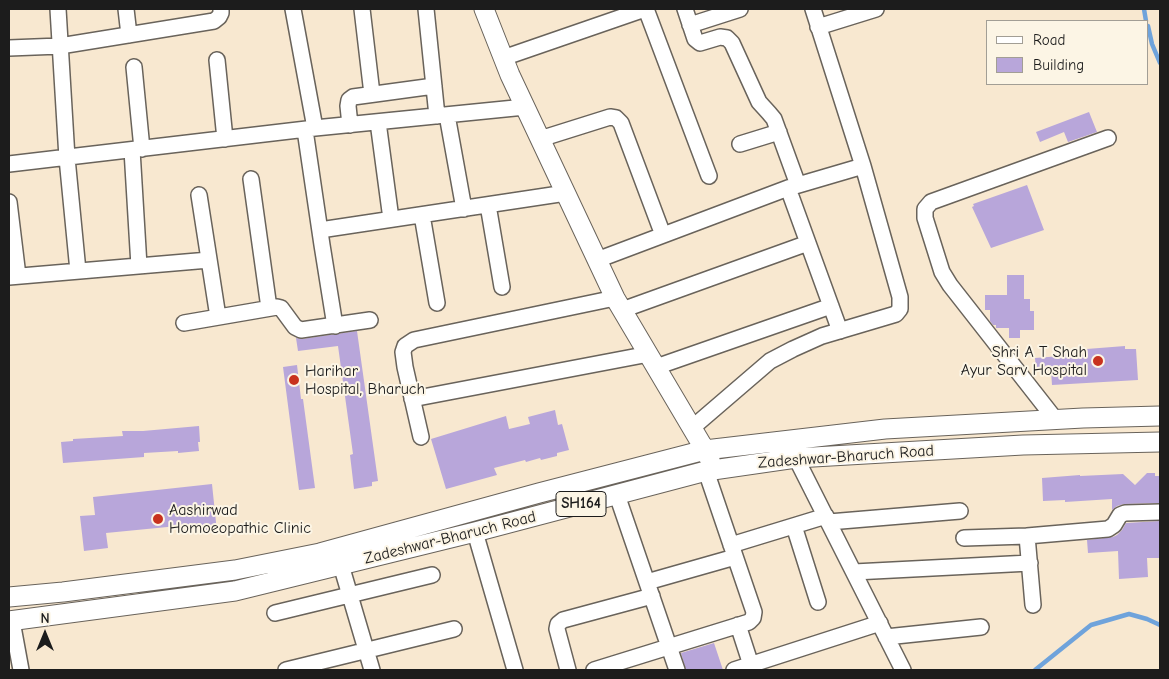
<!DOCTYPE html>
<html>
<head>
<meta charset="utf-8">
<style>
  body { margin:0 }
  #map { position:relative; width:1169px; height:679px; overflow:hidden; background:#f8e8d0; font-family:"Comic Neue",sans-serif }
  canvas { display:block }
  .frame { position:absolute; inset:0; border:10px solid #1c1c1c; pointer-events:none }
  .legend { position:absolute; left:986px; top:20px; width:162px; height:65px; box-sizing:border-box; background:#fcf5e5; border:1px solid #a29e95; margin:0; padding:6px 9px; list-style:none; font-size:15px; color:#1c1c1c }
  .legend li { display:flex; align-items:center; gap:10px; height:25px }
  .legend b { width:25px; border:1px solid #a29e95 }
  .north { position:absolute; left:20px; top:609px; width:50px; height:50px; -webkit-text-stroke:4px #fcf5e5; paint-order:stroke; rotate:0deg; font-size:14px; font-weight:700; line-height:20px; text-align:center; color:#1c1c1c }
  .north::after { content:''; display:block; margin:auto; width:18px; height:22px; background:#1c1c1c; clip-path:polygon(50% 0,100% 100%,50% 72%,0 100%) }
</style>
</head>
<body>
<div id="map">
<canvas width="1169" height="679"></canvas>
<div class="frame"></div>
<ul class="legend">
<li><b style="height:6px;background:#fff"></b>Road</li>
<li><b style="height:14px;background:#b8a6da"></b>Building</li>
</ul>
<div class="north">N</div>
</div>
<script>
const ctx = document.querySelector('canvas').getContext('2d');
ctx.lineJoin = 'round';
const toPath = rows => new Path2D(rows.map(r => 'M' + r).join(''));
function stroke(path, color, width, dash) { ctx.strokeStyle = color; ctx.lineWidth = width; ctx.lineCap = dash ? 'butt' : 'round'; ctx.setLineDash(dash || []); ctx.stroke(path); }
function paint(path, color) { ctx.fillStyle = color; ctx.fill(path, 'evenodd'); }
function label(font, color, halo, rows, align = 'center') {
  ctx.font = font + ' "Comic Neue",sans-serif'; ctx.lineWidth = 4; ctx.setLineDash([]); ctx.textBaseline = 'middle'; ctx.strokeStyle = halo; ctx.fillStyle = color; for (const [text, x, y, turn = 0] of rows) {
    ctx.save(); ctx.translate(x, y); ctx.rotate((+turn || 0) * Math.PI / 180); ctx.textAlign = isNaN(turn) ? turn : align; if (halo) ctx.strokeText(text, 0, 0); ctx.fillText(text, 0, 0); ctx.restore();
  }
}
const stream = toPath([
  [1144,9,1146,21],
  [1148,26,1152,44,1160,63],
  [1035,670,1091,625,1129,614,1147,619,1160,625]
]);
const building = toPath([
  [1089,112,1097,132,1068,142,1064,132,1040,142,1036,132],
  [1027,185,1044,230,991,248,972,207,974,206,973,204],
  [1007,275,1024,275,1024,299,1030,299,1030,311,1034,311,1034,330,1020,330,1020,338,1009,338,1009,328,996,328,996,325,993,325,990,321,990,310,985,310,985,295,1007,295],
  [357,331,378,481,372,482,372,486,354,489,350,455,353,454,338,346,298,351,296,338,302,339],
  [1125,346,1125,349,1136,349,1138,380,1052,385,1051,370,1036,371,1035,358,1061,356,1061,351],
  [297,365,301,399,303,399,315,488,299,490,283,367],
  [555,410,558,425,562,424,569,450,557,453,557,456,541,460,540,458,526,462,525,460,494,468,497,475,446,489,431,439,506,416,509,429,530,424,528,417],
  [199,426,200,442,198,442,199,451,178,453,178,451,144,453,144,457,63,463,61,442,73,441,73,439,123,436,122,431,143,431],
  [1147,473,1155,473,1155,476,1160,476,1160,503,1124,504,1117,506,1112,510,1112,499,1065,502,1065,500,1043,501,1042,478,1080,475,1080,476,1123,474,1135,485],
  [212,484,217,532,199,534,198,524,106,533,108,548,84,551,80,516,95,515,93,497],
  [1160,521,1160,558,1147,558,1148,577,1119,579,1118,551,1088,553,1087,540,1113,537,1117,535,1122,530,1126,523],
  [714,643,723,670,686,670,681,653]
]);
const minor = toPath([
  [58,9,67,158,78,271],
  [126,9,129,35],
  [293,9,315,128],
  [362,9,372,94],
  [426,9,437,116],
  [646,9,709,176],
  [685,9,695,39,700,43,720,37,727,38,732,43,759,102,769,113,774,119,798,185],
  [690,25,740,9],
  [818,27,876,9],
  [9,48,60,46,214,21,219,17,221,13,221,9],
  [503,58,645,9],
  [217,60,225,139],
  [134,67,142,149],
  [447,115,464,209],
  [378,122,391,219],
  [350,125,348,106,349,100,353,97,434,86],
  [305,130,322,245,335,326],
  [540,139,610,117,616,118,621,123,663,235],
  [740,144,779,132],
  [132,150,139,266],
  [9,164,315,128,525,107],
  [251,179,269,308],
  [788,188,840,331],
  [199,195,218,317],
  [9,202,18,276],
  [488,205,502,287],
  [422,215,437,303],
  [320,230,566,193],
  [597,260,788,188,863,166],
  [9,277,209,260],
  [622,310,808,243],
  [184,323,277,307,281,308,295,327,301,330,370,320],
  [656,367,831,306],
  [412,399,649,354],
  [1055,419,950,285,942,272,925,218,925,209,931,202,1108,138],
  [692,428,770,361,793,349,822,336,896,314,900,309,900,297,863,166,813,9],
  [421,437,405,367,403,352,405,346,414,340,615,298],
  [796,458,903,670],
  [617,495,677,670],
  [829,522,960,511],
  [794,526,818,602],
  [475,532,515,670],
  [1027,536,1033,605],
  [964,538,1027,536,1108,529,1114,525,1120,515,1125,513,1160,512],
  [731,545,826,516],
  [341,565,372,670],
  [854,572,1030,563],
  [647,582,735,557],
  [275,613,432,575],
  [12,621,21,670],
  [738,625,751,665],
  [886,637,981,627],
  [286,670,454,629],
  [568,670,557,629,558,624,563,620,652,596],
  [594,670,749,622,753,618,754,612,706,471],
  [734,670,880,623]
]);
const major = toPath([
  [484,9,510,75,615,298,705,450,710,460],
  [9,597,63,592,235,570,320,553,539,493,705,450,885,429,1083,418,1160,416],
  [9,621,235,591,475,532,706,471,796,458,1023,445,1160,442]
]);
const markers = [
  [1098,361,6,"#c8321e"],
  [294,380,6,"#c8321e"],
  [158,519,6,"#c8321e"]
];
const shields = [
  [581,504,50]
];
const shieldNames = [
  ["SH164",581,504]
];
const poiNames = [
  ["Shri A T Shah",1087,352,"right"],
  ["Ayur Sarv Hospital",1087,370,"right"],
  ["Harihar",305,371],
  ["Hospital, Bharuch",305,389],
  ["Aashirwad",169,510],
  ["Homoeopathic Clinic",169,528]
];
const streetNames = [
  ["Zadeshwar-Bharuch Road",846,457,-4],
  ["Zadeshwar-Bharuch Road",450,538,-14]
];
stroke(stream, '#6fa3db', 4.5);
paint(building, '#b8a6da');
stroke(minor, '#69635b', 18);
stroke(major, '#69635b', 21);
stroke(minor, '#fff', 15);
stroke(major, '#fff', 19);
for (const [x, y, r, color] of markers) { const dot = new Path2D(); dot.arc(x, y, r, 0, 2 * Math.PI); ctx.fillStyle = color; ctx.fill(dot); stroke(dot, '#fcf5e5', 2); }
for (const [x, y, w] of shields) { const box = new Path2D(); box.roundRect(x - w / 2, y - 12.5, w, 25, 4); ctx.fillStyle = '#fcf5e5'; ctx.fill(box); stroke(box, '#1c1c1c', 1); }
label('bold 15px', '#1c1c1c', null, shieldNames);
label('16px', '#1c1c1c', '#fcf5e5', poiNames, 'left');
label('16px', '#1c1c1c', '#fcf5e5', streetNames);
</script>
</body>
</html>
